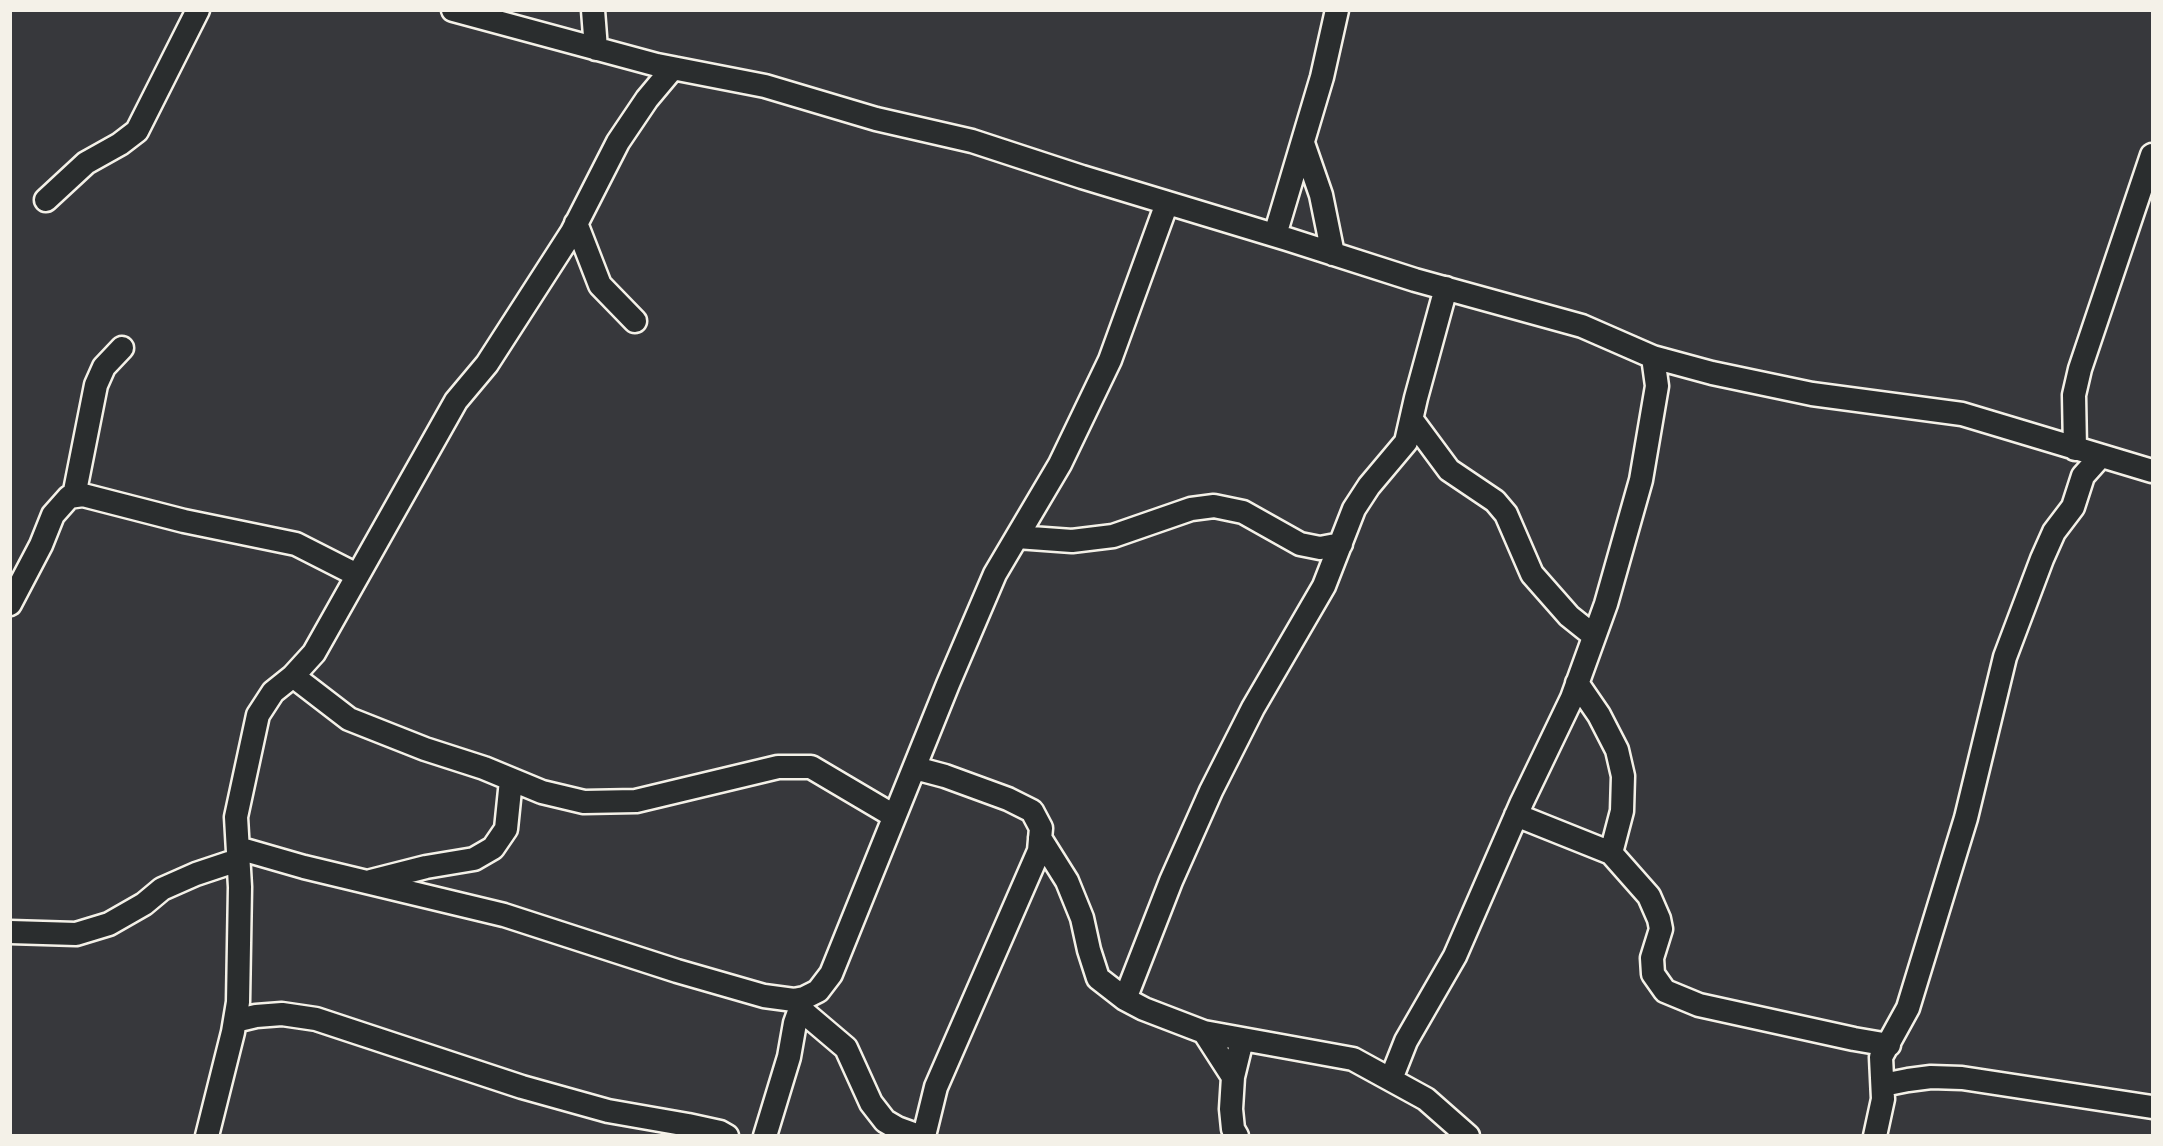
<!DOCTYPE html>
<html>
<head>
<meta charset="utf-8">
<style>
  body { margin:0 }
  #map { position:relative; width:2163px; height:1146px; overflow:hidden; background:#37383c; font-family:Itim,sans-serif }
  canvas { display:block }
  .frame { position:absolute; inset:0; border:12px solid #f4f1e8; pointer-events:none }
</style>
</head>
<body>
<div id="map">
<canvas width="2163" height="1146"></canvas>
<div class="frame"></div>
</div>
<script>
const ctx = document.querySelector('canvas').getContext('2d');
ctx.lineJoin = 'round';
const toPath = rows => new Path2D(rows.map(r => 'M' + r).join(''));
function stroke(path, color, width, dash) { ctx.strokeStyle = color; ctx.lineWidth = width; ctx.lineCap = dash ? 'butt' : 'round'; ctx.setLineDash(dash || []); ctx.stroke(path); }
const minor = toPath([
  [453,10,657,65,765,86,876,119,972,141,1082,177,1287,239,1415,280,1582,326,1653,357,1712,373,1812,394,1962,414,2152,471],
  [593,10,596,49],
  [1303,143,1321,195,1333,254],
  [46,200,86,163,120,144,137,131,198,10],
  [576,223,600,285,635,321],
  [1275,235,1322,77,1337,10],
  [1412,420,1449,470,1495,501,1506,514,1532,574,1569,616,1594,636],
  [2075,449,2074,395,2080,369,2152,155],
  [74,496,96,385,104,367,122,348],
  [1017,537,1072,541,1113,536,1191,509,1214,506,1243,512,1300,544,1320,548,1341,544],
  [10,604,41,545,53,515,69,497,83,495,184,521,296,544,357,575],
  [293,676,349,719,425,749,484,768,542,792,584,802,636,801,778,767,811,767,894,816],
  [1577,683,1599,715,1617,750,1623,776,1622,811,1611,853],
  [915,768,945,776,1008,799,1032,811,1041,828,1039,851,936,1087,924,1136],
  [1516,815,1611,853,1649,896,1659,919,1661,929,1652,958,1653,974,1665,991,1699,1005,1854,1039,1889,1045],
  [1040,838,1067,881,1082,918,1089,950,1098,978,1125,999,1144,1009,1204,1032,1353,1059,1426,1099,1468,1136],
  [238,848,304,867,504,915,677,971,764,996,794,1000,804,998,818,991,831,974,948,684,995,574,1060,464,1110,360,1167,203],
  [371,881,426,867,474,859,493,848,506,829,511,780],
  [10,932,76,934,109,924,144,904,162,889,196,874,238,860],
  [1125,999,1171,881,1211,791,1253,708,1324,586,1354,509,1369,486,1406,442,1416,398,1446,288],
  [800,1009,846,1048,871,1103,885,1121,897,1128,919,1136],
  [235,1021,256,1016,282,1014,316,1019,522,1087,608,1111,688,1125,720,1132,727,1136],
  [1204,1032,1233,1077],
  [1391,1079,1406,1041,1455,956,1522,802,1572,698,1606,604,1641,480,1657,386,1653,357],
  [1883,1087,1888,1084,1908,1080,1931,1077,1962,1078,2152,1107],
  [207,1136,233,1032,238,1002,240,887,236,817,258,715,273,692,293,676,314,653,456,401,487,364,572,232,618,142,647,99,673,68],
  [765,1136,789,1057,795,1023,804,998],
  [1237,1136,1233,1129,1231,1109,1233,1077,1242,1040],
  [1875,1136,1883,1099,1881,1057,1908,1008,1966,818,2005,657,2042,559,2054,532,2073,507,2083,476,2100,457]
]);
stroke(minor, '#f4f1e8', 27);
stroke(minor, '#2a2d2e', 22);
</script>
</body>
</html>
